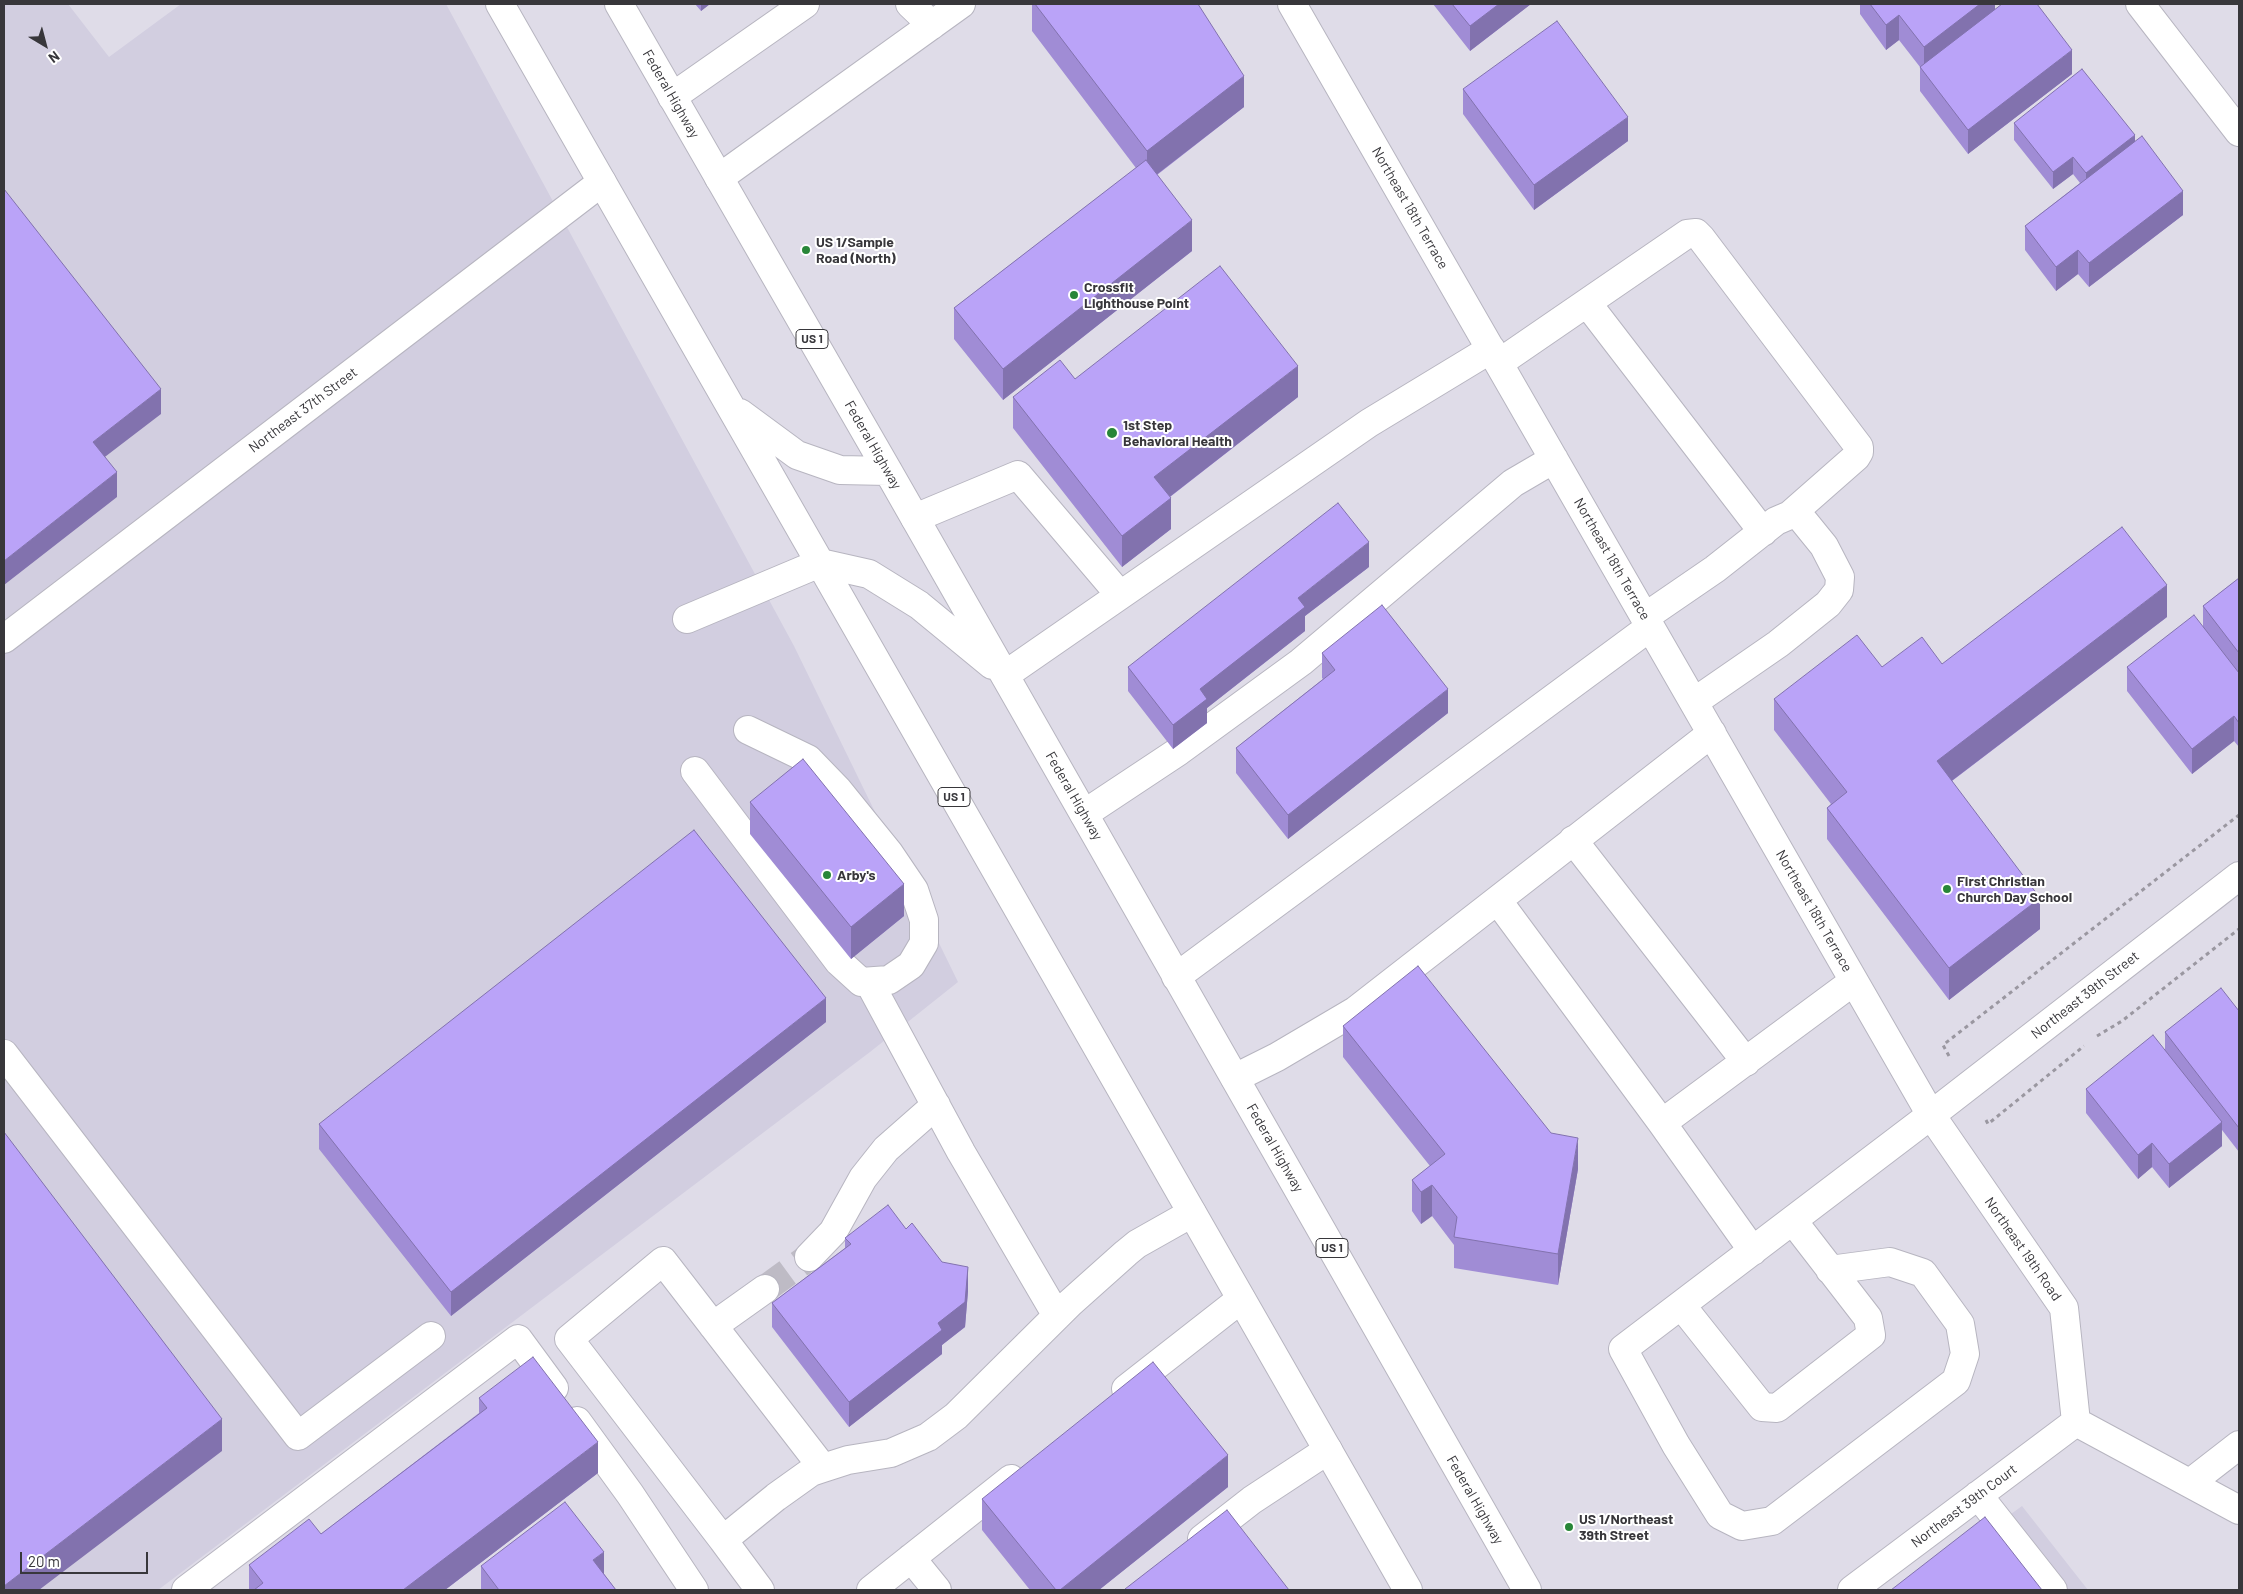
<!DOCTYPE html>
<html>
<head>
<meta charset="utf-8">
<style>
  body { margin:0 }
  #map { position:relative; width:2243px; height:1594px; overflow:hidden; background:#dfdce8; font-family:Barlow,sans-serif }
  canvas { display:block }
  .frame { position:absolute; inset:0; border:5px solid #38373b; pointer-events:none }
  .north { position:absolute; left:20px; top:20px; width:50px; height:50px; -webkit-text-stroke:4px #fff; paint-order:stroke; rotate:143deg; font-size:14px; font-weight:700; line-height:20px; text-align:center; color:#38373b }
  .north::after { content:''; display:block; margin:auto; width:18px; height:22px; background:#38373b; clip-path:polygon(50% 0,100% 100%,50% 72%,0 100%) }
  .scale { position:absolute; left:20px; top:1552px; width:128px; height:22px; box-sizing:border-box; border:2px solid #38373b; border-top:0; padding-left:6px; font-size:15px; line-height:18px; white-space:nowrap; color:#38373b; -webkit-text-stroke:4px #fff; paint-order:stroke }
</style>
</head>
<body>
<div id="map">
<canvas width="2243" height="1594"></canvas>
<div class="frame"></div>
<div class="north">N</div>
<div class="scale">20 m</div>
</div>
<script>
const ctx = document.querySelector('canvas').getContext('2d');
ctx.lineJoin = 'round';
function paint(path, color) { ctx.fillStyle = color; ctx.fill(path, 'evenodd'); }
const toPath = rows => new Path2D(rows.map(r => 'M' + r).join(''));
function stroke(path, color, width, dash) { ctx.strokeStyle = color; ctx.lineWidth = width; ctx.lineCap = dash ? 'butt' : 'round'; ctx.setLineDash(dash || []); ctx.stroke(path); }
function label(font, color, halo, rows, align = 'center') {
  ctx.font = font + ' Barlow,sans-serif'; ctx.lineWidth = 4; ctx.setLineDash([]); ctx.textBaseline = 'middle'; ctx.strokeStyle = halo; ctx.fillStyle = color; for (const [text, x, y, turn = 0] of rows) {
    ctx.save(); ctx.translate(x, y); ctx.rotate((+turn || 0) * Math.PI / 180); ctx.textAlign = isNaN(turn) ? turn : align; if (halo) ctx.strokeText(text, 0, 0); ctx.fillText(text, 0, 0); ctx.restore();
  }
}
const built = toPath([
  [4,4,68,4,109,57,181,4,446,4,794,646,958,982,870,1052,158,1590,4,1590],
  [2022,1506,2088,1590,1907,1590]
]);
const minorTunnel = toPath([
  [765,1289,809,1257]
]);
const path = toPath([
  [2097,1036,2122,1021,2239,929],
  [1949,1056,1943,1045,2239,815],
  [1986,1120,1988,1124,2084,1046]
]);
const minor = toPath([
  [910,4,932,25],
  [1292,4,1931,1115,2064,1308,2076,1422],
  [2140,4,2239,132],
  [672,97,805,4],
  [719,178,961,4],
  [1587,303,1763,532],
  [1499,363,1687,234,1696,233,1701,238,1859,447,1859,452,1856,457,1790,515],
  [915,518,1018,475,1120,595],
  [1645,617,1715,569,1776,521,1790,515,1798,514,1824,546,1840,577,1839,590,1828,604,1778,644,1694,702],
  [687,619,820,563],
  [4,639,602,182],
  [1005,675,1369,423,1491,349],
  [695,771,839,962,861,982,889,980,911,965,924,943,924,920,914,890,889,853,838,790,808,759,748,730],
  [1084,814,1179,751,1301,662,1513,483,1554,459],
  [1573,840,1746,1062],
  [1498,901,1662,1123,1753,1251],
  [1176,977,1650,627],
  [869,982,961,1152,1057,1316],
  [4,1054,298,1436,431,1336],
  [1235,1078,1277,1057,1355,1011,1712,733],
  [1662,1123,1854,981],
  [809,1257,833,1232,863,1178,886,1149,936,1105],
  [1830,1270,1890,1262,1923,1273,1960,1324,1965,1354,1956,1381,1772,1521,1742,1526,1720,1515,1676,1445,1623,1349,1931,1115,2239,876],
  [1681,1305,1762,1407,1777,1408,1871,1335,1868,1318,1793,1221],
  [713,1326,765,1289],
  [1126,1389,1241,1299],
  [577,1421,630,1494,694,1590],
  [2076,1422,2239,1510],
  [823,1468,663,1261,569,1339,723,1540,776,1497,811,1472,823,1468,848,1460,891,1453,928,1437,956,1416,1070,1303,1126,1253,1137,1244,1192,1213],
  [2190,1483,2239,1445],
  [1978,1495,2053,1590],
  [1202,1539,1252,1500,1328,1450],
  [723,1540,760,1590],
  [911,1558,937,1590],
  [186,1590,518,1339,554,1388],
  [871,1590,1011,1479],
  [1852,1590,2076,1422]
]);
const major = toPath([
  [500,4,1408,1590],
  [619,4,888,471,1527,1590],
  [740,413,797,455,840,470,888,471],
  [820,563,869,574,919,605,992,665]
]);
const wall = toPath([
  [695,4,710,4,701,11],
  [1032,4,1198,4,1244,107,1157,175,1192,251,1003,400,954,339,954,308,1136,168,1032,31],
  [1433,4,1531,4,1470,51],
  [1860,4,1995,4,1995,9,2072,74,1968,154,1920,91,1920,67,1899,40,1886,50,1860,14],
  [1463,89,1628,141,1534,210,1463,114],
  [2014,123,2135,141,2183,215,2089,287,2078,274,2056,291,2025,250,2025,226,2080,183,2073,174,2053,189,2014,140],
  [1075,379,1298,397,1170,497,1171,529,1122,567,1013,428,1013,397],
  [1369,567,1305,616,1305,631,1207,708,1207,723,1173,749,1128,691,1128,667],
  [2239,578,2239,747,2234,741,2192,774,2127,691,2127,667,2203,627,2203,606],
  [2167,617,1952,781,2040,929,1949,1000,1827,839,1827,808,1831,804,1774,730,1774,699,1882,667,1942,664],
  [1322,653,1448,713,1288,839,1236,773,1236,748,1323,679,1322,678],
  [750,802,904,916,851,959,750,834],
  [2239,1011,2239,1152,2222,1130,2222,1146,2169,1188,2152,1167,2138,1179,2086,1113,2086,1089,2165,1049,2165,1032],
  [826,1022,451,1316,319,1149,319,1124],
  [1343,1026,1578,1169,1558,1285,1454,1268,1454,1245,1432,1216,1421,1224,1412,1211,1412,1180,1430,1166,1343,1057],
  [906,1229,942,1262,968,1291,965,1327,942,1345,942,1354,849,1427,772,1327,772,1303,845,1248,845,1238],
  [479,1398,598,1473,445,1590,249,1590,249,1565,321,1534,479,1413],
  [1228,1487,1099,1590,1030,1590,982,1530,982,1499],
  [481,1566,604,1574,616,1590,481,1590]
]);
const shadedWall = toPath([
  [701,4,710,4,701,11],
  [1499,4,1531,4,1470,51,1470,26],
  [1980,4,1995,4,1995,16,1924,71,1924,47],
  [1899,15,1899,40,1886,50,1886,25],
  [2072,50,2072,74,1968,154,1968,130],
  [1244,76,1244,107,1147,182,1147,151],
  [1628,117,1628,141,1534,210,1534,185],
  [2135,135,2135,152,2086,190,2086,173],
  [2073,157,2073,174,2053,189,2053,172],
  [2183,191,2183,215,2089,287,2089,263],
  [1192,220,1192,251,1003,400,1003,369],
  [2078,250,2078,274,2056,291,2056,267],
  [1298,366,1298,397,1154,509,1154,477],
  [161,389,161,414,93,466,93,442],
  [117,472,117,497,4,585,4,561],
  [1171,498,1171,529,1122,567,1122,536],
  [1369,542,1369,567,1305,616,1305,631,1207,708,1207,723,1173,749,1173,725,1200,689,1298,598],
  [2167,585,2167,617,1937,792,1937,761],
  [1448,689,1448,713,1288,839,1288,815],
  [2234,716,2234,741,2192,774,2192,749],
  [904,884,904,916,851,959,851,927],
  [2040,898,2040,929,1949,1000,1949,968],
  [826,998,826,1022,451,1316,451,1292],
  [2222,1122,2222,1146,2169,1188,2169,1164],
  [1578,1138,1578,1169,1558,1285,1558,1254],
  [2152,1143,2152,1167,2138,1179,2138,1155],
  [1432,1185,1432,1216,1421,1224,1421,1192],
  [968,1267,968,1291,965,1327,942,1345,942,1354,849,1427,849,1402,938,1323],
  [222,1419,222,1451,39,1590,4,1590,4,1586],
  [598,1442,598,1473,445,1590,403,1590],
  [1228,1455,1228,1487,1099,1590,1060,1590],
  [604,1552,604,1584,593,1560]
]);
const building = toPath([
  [1035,4,1198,4,1244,76,1147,151,1035,4],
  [1452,4,1499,4,1470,26,1452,4],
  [1870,4,1980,4,1924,47,1899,15,1886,25,1870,4],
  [2002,4,2037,4,2072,50,1968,130,1920,67,2002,4],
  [1557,21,1628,117,1534,185,1463,89,1557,21],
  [2082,69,2135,135,2086,173,2073,157,2053,172,2014,123,2082,69],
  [2142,136,2183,191,2089,263,2078,250,2056,267,2025,226,2142,136],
  [1146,160,1192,220,1003,369,954,308,1146,160],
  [4,189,161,389,93,442,117,472,4,561,4,189],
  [1220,266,1298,366,1154,477,1171,498,1122,536,1013,397,1060,360,1075,379,1220,266],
  [1338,503,1369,542,1298,598,1305,607,1200,689,1207,699,1173,725,1128,667,1338,503],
  [2122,527,2167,585,1937,761,2040,898,1949,968,1827,808,1847,792,1774,699,1857,635,1882,667,1922,637,1942,664,2122,527],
  [2239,578,2239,653,2203,606,2239,578],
  [1382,605,1448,689,1288,815,1236,748,1335,670,1322,653,1382,605],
  [2194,615,2239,673,2239,723,2234,716,2192,749,2127,667,2194,615],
  [803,759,904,884,851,927,750,802,803,759],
  [694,830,826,998,451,1292,319,1124,694,830],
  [1418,966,1551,1133,1578,1138,1558,1254,1454,1237,1457,1217,1432,1185,1421,1192,1412,1180,1445,1154,1343,1026,1418,966],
  [2221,988,2239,1011,2239,1128,2165,1032,2221,988],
  [2153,1035,2222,1122,2169,1164,2152,1143,2138,1155,2086,1089,2153,1035],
  [4,1132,222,1419,4,1586,4,1132],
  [888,1205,906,1229,912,1223,942,1262,968,1267,965,1302,938,1323,942,1330,849,1402,772,1303,851,1244,845,1238,888,1205],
  [533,1357,598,1442,403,1590,254,1590,263,1583,249,1565,309,1519,321,1534,487,1408,479,1398,533,1357],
  [1153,1362,1228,1455,1060,1590,1056,1590,982,1499,1153,1362],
  [565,1502,604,1552,593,1560,616,1590,499,1590,481,1566,565,1502],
  [1227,1510,1289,1590,1126,1590,1125,1589,1227,1510],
  [1985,1517,2042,1590,1891,1590,1985,1517]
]);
const markers = [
  [806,250,5,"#288638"],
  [1074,295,5,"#288638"],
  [1112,433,6,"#288638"],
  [827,875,5,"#288638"],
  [1947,889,5,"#288638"],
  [1569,1527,5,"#288638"]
];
const shields = [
  [812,339,32],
  [954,797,32],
  [1332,1248,32]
];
const shieldNames = [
  ["US 1",812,339],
  ["US 1",954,797],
  ["US 1",1332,1248]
];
const streetNames = [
  ["Federal Highway",671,94,60],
  ["Northeast 18th Terrace",1410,208,60],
  ["Northeast 37th Street",303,410,-37],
  ["Federal Highway",873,445,60],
  ["Northeast 18th Terrace",1612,559,60],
  ["Federal Highway",1074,796,60],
  ["Northeast 18th Terrace",1814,911,60],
  ["Northeast 39th Street",2085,995,-38],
  ["Federal Highway",1275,1148,60],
  ["Northeast 19th Road",2023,1249,55],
  ["Federal Highway",1475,1500,60],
  ["Northeast 39th Court",1964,1506,-37]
];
const poiNames = [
  ["US 1/Sample",816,242],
  ["Road (North)",816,258],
  ["Crossfit",1084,287],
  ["Lighthouse Point",1084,303],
  ["1st Step",1123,425],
  ["Behavioral Health",1123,441],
  ["Arby's",837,875],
  ["First Christian",1957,881],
  ["Church Day School",1957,897],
  ["US 1/Northeast",1579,1519],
  ["39th Street",1579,1535]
];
paint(built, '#d2cee0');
stroke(minorTunnel, '#bebbc5', 28, [28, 14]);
stroke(minor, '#b7b5c0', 30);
stroke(major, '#b7b5c0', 30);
stroke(path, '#9a97a0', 3, [4, 4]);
stroke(minor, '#fff', 28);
stroke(major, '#fff', 28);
paint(wall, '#a08cd5');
paint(shadedWall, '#8272ae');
paint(building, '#baa3f8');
stroke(building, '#8272ae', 1);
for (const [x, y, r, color] of markers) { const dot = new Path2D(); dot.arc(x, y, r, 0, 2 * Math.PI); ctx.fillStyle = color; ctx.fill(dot); stroke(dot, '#fff', 2); }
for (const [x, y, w] of shields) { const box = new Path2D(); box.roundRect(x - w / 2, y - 9.5, w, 19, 4); ctx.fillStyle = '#fff'; ctx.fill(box); stroke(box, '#38373b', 1); }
label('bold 12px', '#38373b', null, shieldNames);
label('14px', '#38373b', '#fff', streetNames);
label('bold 14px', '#38373b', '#fff', poiNames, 'left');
</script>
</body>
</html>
